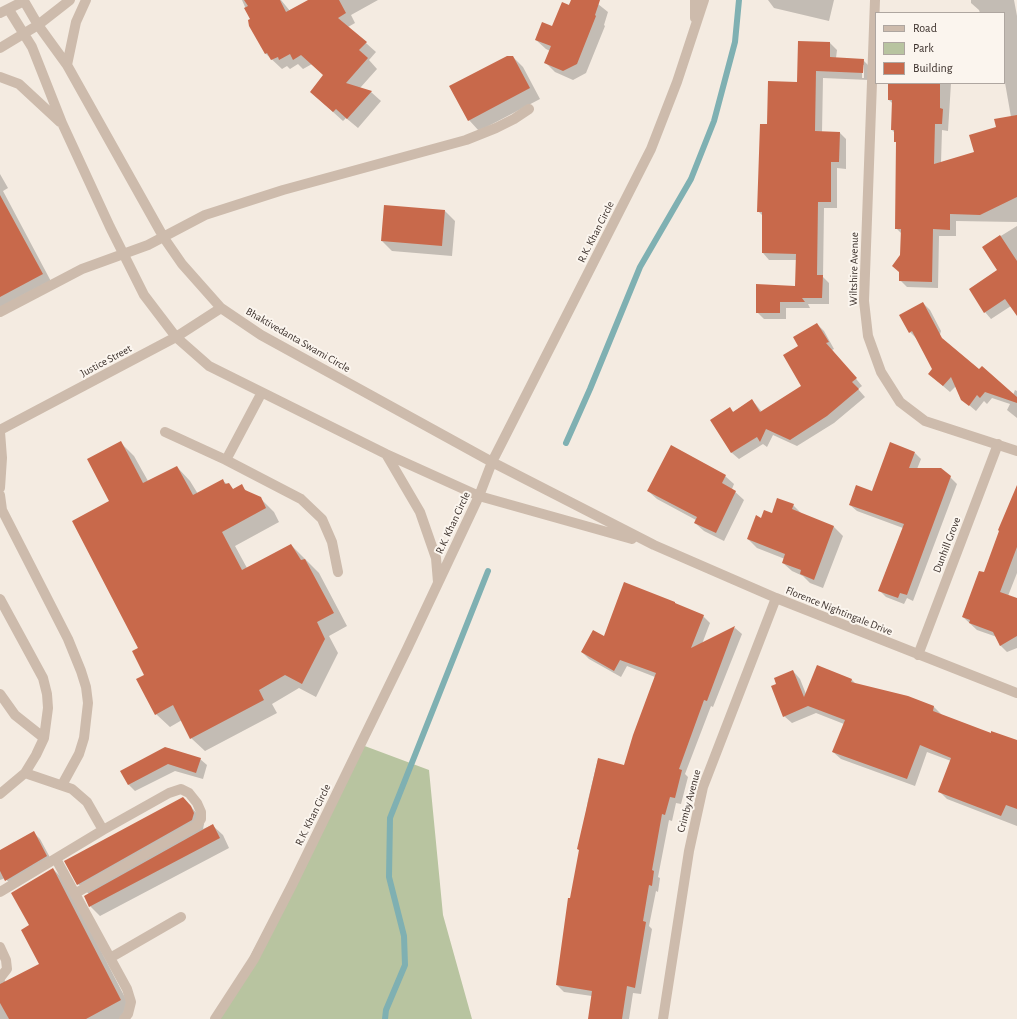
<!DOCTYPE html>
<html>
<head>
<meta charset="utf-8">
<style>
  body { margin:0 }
  #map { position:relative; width:1017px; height:1019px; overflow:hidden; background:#f4ebe1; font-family:"Alegreya Sans",sans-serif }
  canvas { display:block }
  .legend { position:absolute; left:875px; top:12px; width:130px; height:72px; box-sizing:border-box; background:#fbf5ee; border:1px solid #aea6a0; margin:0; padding:5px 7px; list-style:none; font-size:12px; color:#3b302b }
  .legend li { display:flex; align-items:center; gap:8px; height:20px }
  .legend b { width:20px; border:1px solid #aea6a0 }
</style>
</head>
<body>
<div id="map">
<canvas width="1017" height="1019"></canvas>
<ul class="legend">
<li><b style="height:5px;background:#cdbbac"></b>Road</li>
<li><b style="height:11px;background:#b8c4a0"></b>Park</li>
<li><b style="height:11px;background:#c8694b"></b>Building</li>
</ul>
</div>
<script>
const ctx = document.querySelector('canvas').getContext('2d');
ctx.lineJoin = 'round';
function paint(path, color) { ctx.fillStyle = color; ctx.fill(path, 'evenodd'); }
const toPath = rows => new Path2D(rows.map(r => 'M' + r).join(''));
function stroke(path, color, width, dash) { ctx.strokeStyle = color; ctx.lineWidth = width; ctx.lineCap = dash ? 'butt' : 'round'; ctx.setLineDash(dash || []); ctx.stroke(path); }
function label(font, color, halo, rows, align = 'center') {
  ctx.font = font + ' "Alegreya Sans",sans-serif'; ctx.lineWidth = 4; ctx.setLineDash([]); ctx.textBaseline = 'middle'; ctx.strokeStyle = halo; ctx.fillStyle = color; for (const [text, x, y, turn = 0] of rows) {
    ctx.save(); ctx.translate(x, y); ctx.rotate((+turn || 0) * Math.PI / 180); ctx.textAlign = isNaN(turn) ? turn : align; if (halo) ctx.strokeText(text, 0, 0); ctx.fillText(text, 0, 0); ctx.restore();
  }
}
const green = toPath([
  [362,745,429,770,443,915,472,1019,217,1019]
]);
const shadow = toPath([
  [242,0,281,0,290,11,310,0,378,0,351,15,355,23,348,27,376,52,369,60,377,69,360,88,371,92,381,101,358,128,346,118,343,121,311,92,324,75,312,64,303,69,298,64,290,69,287,66,282,69,265,53],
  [572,0,593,0,608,12,604,25,605,26,586,73,573,80,555,72,546,63,550,51,546,49,536,40,553,28],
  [768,0,834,0,829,21,774,8],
  [971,0,1014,0,1017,16,1017,222,956,221,956,236,939,236,938,288,907,287,900,280,902,234,896,228,897,144,895,141,895,133,892,130,893,104,889,100,889,83,951,83,948,131,942,130,941,163,976,153,997,127,1011,117,1004,77,1004,13,980,13,979,10,971,3],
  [830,43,837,50,836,58,863,60,870,67,869,80,823,78,822,132,840,133,846,139,846,169,837,168,837,208,824,208,823,277,829,283,829,304,808,304,810,308,786,308,786,319,764,319,757,312,796,287,796,260,769,260,763,253,763,216,758,211,768,125,798,83],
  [862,65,864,65,864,78,862,78],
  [513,57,523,67,540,99,479,131,469,120],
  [0,174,8,188,3,191,54,287,0,316],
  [445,211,455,221,452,256,392,251,382,241],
  [1017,226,1017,315,1011,306,991,319,985,312,999,271,983,247],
  [923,303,930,310,941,331,936,347,1013,395,1015,390,1017,391,1017,418,1007,410,1010,404,992,398,987,404,984,401,976,411,962,399,956,386,950,392,936,380,933,369,917,339,910,332],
  [817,324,824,331,834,349,832,350,862,386,858,389,865,397,834,423,797,446,773,435,767,447,763,444,739,459,732,453,712,420,730,409,733,412,752,400,762,412,803,387,800,346],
  [120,442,134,456,148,481,177,467,190,481,198,494,222,480,234,490,241,486,249,493,260,498,274,512,279,522,235,546,247,568,291,545,319,573,347,626,329,636,338,653,316,697,299,688,272,704,277,713,205,751,191,738,182,720,170,727,156,714,145,675,110,501],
  [915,453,921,459,917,469,950,477,957,484,913,601,907,598,904,604,886,597,879,590,903,528,857,511,850,505,873,492],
  [725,476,734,484,732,489,744,500,724,541,704,531,695,523,696,520,657,499,648,491],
  [1017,492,1017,573,1008,596,1017,599,1017,648,1007,652,1000,645,997,637,977,630,963,617,984,574],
  [793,505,802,514,834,527,843,536,823,588,810,583,803,576,792,571,783,563,785,559,757,548,748,539,762,519],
  [675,603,678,606,703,616,710,623,702,644,735,628,742,634,713,707,711,706,685,774,688,777,681,804,676,803,672,821,669,820,658,877,660,878,658,892,656,891,649,926,652,929,641,994,633,993,629,1019,589,1019,592,996,564,992,557,985,588,800,598,759,625,766,655,677,627,666,621,677,589,659,582,652,604,637],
  [817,667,852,680,857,685,908,697,934,707,942,715,992,734,1017,742,1017,826,947,799,940,792,951,761,927,752,915,786,841,759,833,752,844,724,816,713,792,723,784,716,778,684,793,671,800,679,806,694],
  [168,748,200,759,207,765,203,779,175,771,135,791,129,785,122,771],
  [183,798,201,818,204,824,203,829,212,825,223,835,229,848,100,916,90,906,89,894,78,884],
  [34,833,40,839,53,863,13,887,5,878,0,880,0,851],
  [53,869,65,881,133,1013,121,1019,0,1019,0,972,6,983,40,965,30,926]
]);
const stream = toPath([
  [566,443,590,389,640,267,691,179,714,121,735,42,739,0],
  [385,1019,386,1010,405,965,404,936,389,877,390,818,488,571]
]);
const building = toPath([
  [244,0,280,0,286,12,308,0,339,0,346,13,338,18,367,42,359,50,368,58,346,83,372,91,347,119,336,109,333,112,310,92,323,75,301,55,293,60,290,54,279,60,278,57,271,60,267,53,265,54,249,26,248,20,250,19,244,8,248,6],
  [571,0,600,0,595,15,596,16,577,64,563,71,544,63,551,46,535,40,542,22,552,26,562,2,569,5],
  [798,41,830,42,830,57,864,59,863,73,816,71,815,131,840,132,839,162,831,162,831,202,818,202,817,275,823,275,822,298,802,298,805,302,780,302,780,313,756,313,756,284,795,286,796,254,762,253,762,212,757,212,760,124,767,124,768,81,797,82],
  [507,56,513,56,530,88,468,121,449,86],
  [888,83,940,83,940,108,943,109,942,124,935,124,934,164,974,152,969,135,996,127,994,119,1017,115,1017,197,980,215,950,214,950,230,933,229,932,282,899,281,899,272,892,266,900,255,901,229,895,229,896,142,894,142,894,130,891,130,892,100,888,100],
  [0,195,43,274,0,297],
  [384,205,445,210,442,246,381,241],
  [1000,235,1017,261,1017,316,1005,299,984,313,969,289,997,270,982,247],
  [923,302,942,338,979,369,982,366,1017,397,1017,403,985,392,980,398,977,395,969,406,961,400,951,377,943,386,928,374,932,369,912,331,909,333,899,315],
  [817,323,829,342,826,343,857,378,852,382,859,389,827,416,790,440,766,429,760,442,757,437,731,453,710,420,730,407,733,412,752,399,760,412,801,386,783,355,798,346,793,337],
  [121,441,143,483,177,466,193,495,223,479,225,484,229,483,233,489,242,484,245,490,261,497,266,508,222,532,242,570,291,544,301,560,305,559,334,613,317,622,325,639,302,684,285,675,259,690,264,700,190,739,173,705,155,715,136,679,144,675,132,651,138,648,72,521,109,501,87,459],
  [890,442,915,452,909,468,941,468,951,476,907,595,900,593,898,598,878,591,904,524,849,505,856,485,872,491],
  [671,445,726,475,722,483,736,491,716,533,694,523,697,517,647,491],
  [1017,485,1017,547,1000,592,1017,598,1017,636,1000,646,993,632,969,623,970,620,962,617,979,571,984,572,999,531,998,530],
  [777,498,794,504,792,509,834,526,814,580,800,574,801,570,782,563,785,554,747,539,756,515,761,518,764,510,772,513],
  [624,582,675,602,675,603,704,615,691,648,735,626,707,701,704,700,679,769,682,770,675,798,670,797,665,815,662,814,652,870,654,871,652,886,649,885,643,921,646,922,635,988,627,986,622,1019,588,1019,592,991,556,985,568,898,570,898,579,850,577,849,598,758,624,765,633,735,656,673,620,660,614,671,581,652,593,630,604,636],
  [817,665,852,679,851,682,908,696,934,706,933,711,991,733,991,731,1017,740,1017,809,1006,805,1001,816,938,792,951,758,920,745,907,779,832,752,845,720,808,706,783,717,771,686,776,684,774,678,793,670,804,697],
  [165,747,201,758,196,773,168,764,128,785,120,771],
  [183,797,191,806,194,813,192,820,77,885,64,861],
  [213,824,220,838,89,907,84,896],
  [34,831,47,856,5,881,0,871,0,850],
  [53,868,121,1000,86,1019,9,1019,0,1003,0,984,39,964,21,930,29,925,11,893]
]);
const minor = toPath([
  [875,0,864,301,868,336,881,372,900,402,925,421,1017,451],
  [9,10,32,47,62,123,110,227,144,295,176,337,209,366,386,454,479,496,632,539],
  [0,13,24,1,38,25,67,65,164,238,182,264,221,308,261,335,492,462,654,545,776,598,1017,693],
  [695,18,695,0],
  [0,48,38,25,70,0],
  [67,65,76,22,86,0],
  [0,77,19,84,60,122],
  [0,312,82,269,148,245,205,215,283,190,466,140,496,128,514,119,529,109],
  [0,430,176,337,221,308],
  [0,432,2,458,0,488],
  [165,432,226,460,301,499,322,519,332,542,338,572],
  [386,454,420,512,436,558,438,582],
  [226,460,261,394],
  [0,495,2,510,68,639,81,671,86,687,88,703,84,738,79,754,62,785],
  [0,599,43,678,47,694,48,708,44,738,36,755,25,773,0,794],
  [918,655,998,444],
  [0,694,15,715,44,738],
  [25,773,72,789,87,802,103,830],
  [56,859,127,989,131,1002,128,1014,124,1019],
  [0,892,103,830,169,793,181,789,189,793,197,803,201,812,201,819,197,825,76,893],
  [0,947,6,960,7,969,0,978],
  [110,958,181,917],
  [215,1019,254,959,292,885,407,649,479,496,492,462,651,149,677,82,704,0],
  [663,1019,689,851,703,787,776,598]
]);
const streetNames = [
  ["R.K. Khan Circle",596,232,-63],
  ["Wiltshire Avenue",854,269,-89],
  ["Bhaktivedanta Swami Circle",298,340,30],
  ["Justice Street",106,361,-28],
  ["R.K. Khan Circle",453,523,-65],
  ["Dunhill Grove",947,545,-69],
  ["Florence Nightingale Drive",839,611,22],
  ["Crimby Avenue",689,801,-75],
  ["R.K. Khan Circle",313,815,-64]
];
paint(green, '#b8c4a0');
paint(shadow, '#0003');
stroke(stream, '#7fb0b2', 6);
paint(building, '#c8694b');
stroke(minor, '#cdbbac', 10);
label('11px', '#3b302b', '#fbf5ee', streetNames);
</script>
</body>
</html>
